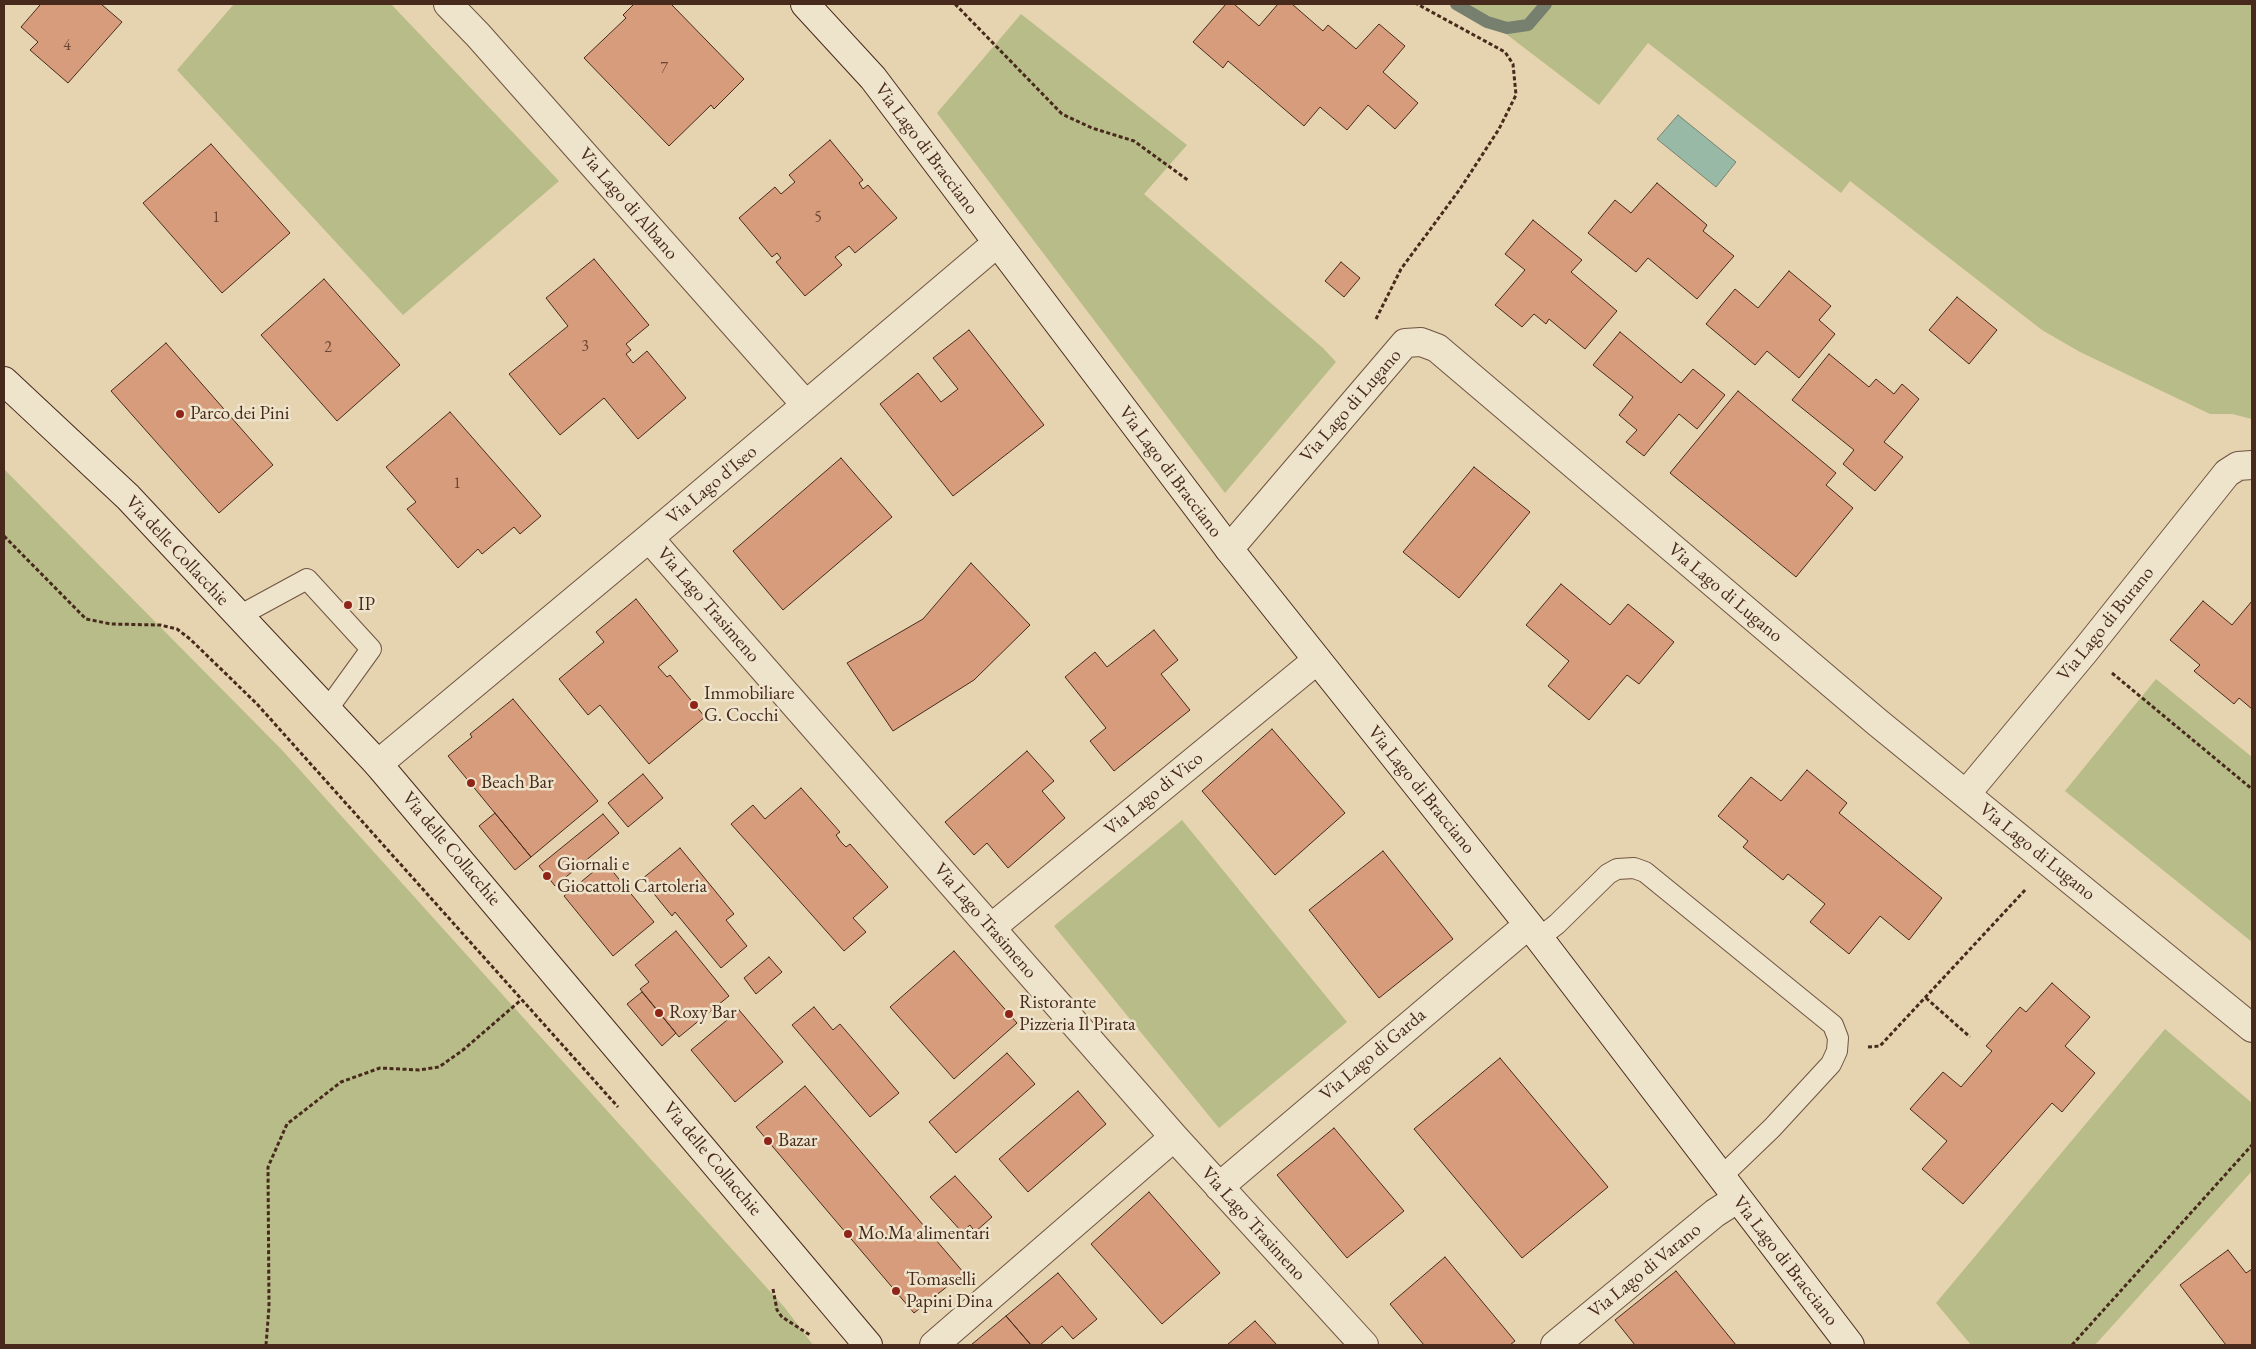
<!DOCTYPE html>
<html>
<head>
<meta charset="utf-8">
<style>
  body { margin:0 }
  #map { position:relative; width:2256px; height:1349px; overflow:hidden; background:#e5d4af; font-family:"EB Garamond",serif }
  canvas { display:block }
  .frame { position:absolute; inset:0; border:5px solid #482a1d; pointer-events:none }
</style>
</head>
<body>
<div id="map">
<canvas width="2256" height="1349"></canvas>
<div class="frame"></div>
</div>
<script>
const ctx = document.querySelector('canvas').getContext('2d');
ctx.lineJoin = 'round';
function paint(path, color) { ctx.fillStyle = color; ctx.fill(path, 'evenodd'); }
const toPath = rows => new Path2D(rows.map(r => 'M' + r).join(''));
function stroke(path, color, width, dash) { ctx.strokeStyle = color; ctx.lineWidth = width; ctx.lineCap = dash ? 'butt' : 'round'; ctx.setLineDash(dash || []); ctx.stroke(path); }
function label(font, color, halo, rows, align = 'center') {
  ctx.font = font + ' "EB Garamond",serif'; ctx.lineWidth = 5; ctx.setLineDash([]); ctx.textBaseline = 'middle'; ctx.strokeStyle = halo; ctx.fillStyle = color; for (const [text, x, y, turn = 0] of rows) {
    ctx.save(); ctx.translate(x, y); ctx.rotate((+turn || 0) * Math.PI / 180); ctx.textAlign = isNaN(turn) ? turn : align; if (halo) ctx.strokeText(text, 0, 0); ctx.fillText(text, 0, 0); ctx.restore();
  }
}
const green = toPath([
  [234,4,391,4,559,181,403,315,177,70],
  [1467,4,2252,4,2252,419,2232,414,2210,414,2080,352,2042,330,1850,181,1841,193,1648,43,1599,105],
  [1021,14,1187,145,1144,194,1323,348,1336,362,1225,493,937,113],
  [4,469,281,749,785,1308,813,1345,4,1345],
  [2156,679,2252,757,2252,942,2065,791],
  [1182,820,1347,1022,1219,1128,1054,926],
  [2165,1029,2252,1103,2252,1171,2095,1345,1971,1345,1936,1303]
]);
const water = toPath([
  [1678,115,1736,162,1716,187,1657,139,1678,115]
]);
const stream = toPath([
  [1456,4,1487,22,1507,28,1528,25,1546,4]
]);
const building = toPath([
  [38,4,101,4,122,22,68,83,30,50,38,42,21,27,40,5,38,4],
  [634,4,671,4,744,79,714,109,711,105,669,146,584,58,626,18,623,15,634,4],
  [1226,4,1234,4,1259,26,1278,4,1292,4,1323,31,1328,25,1356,49,1379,24,1405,46,1383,72,1418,103,1395,129,1368,105,1347,130,1320,107,1304,126,1228,61,1223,68,1193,42,1226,4],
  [830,140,863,180,859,183,863,189,868,185,897,218,855,253,849,246,835,257,842,265,805,296,776,262,781,258,777,253,772,257,739,218,775,187,781,194,795,182,789,175,830,140],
  [211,144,290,233,222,293,143,203,211,144],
  [1657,183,1707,225,1703,231,1734,256,1697,299,1648,258,1636,272,1588,233,1615,200,1631,213,1657,183],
  [1533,220,1582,260,1571,272,1617,311,1585,349,1549,319,1546,324,1534,314,1522,327,1495,305,1525,270,1505,254,1533,220],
  [594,259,649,325,626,344,631,350,626,354,633,363,647,351,686,398,638,439,604,398,560,435,509,374,568,326,546,298,594,259],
  [1341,262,1360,278,1344,297,1325,281,1341,262],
  [1789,271,1831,306,1819,320,1835,334,1799,378,1767,351,1755,365,1706,324,1735,289,1758,308,1789,271],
  [324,279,400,365,337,421,261,335,324,279],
  [1957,297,1997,330,1969,364,1929,330,1957,297],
  [969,330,1044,425,953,496,880,404,918,373,941,402,958,389,933,358,969,330],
  [1620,332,1681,383,1693,369,1725,395,1697,429,1679,414,1644,456,1626,442,1637,430,1619,415,1633,397,1593,365,1620,332],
  [166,343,273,465,219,513,111,391,166,343],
  [1829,354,1869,387,1876,379,1894,394,1902,384,1919,399,1884,442,1903,457,1875,491,1843,464,1854,450,1792,400,1829,354],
  [1738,391,1836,473,1826,485,1853,508,1796,577,1670,473,1738,391],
  [450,412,541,516,520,534,514,527,482,554,478,549,458,568,407,509,416,502,386,467,450,412],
  [841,458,892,517,783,610,733,551,841,458],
  [1474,467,1530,512,1459,598,1403,552,1474,467],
  [971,563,1030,625,974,680,893,731,847,663,923,619,971,563],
  [1561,584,1610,625,1628,604,1674,642,1639,684,1627,675,1589,720,1548,686,1569,661,1526,625,1561,584],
  [636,599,678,651,658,667,667,677,670,675,705,717,649,764,600,705,588,715,559,679,604,642,596,632,636,599],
  [2203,601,2232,625,2252,601,2252,709,2239,698,2234,704,2194,671,2200,665,2170,640,2203,601],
  [1154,630,1178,660,1161,674,1190,710,1114,771,1090,741,1106,728,1065,677,1095,652,1107,667,1154,630],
  [513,699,598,801,531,857,448,756,472,737,470,734,513,699],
  [1272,729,1345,813,1275,875,1202,791,1272,729],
  [1027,751,1054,781,1042,791,1065,818,1008,868,987,843,974,855,945,822,1027,751],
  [1807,770,1847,803,1839,813,1942,898,1909,940,1880,916,1849,954,1810,922,1825,904,1788,874,1783,880,1743,847,1748,841,1718,816,1751,777,1781,801,1807,770],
  [643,774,663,798,628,827,608,803,643,774],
  [801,788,840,832,836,835,841,842,846,847,850,844,888,887,853,918,866,932,844,951,731,824,753,805,765,819,801,788],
  [495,813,531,857,515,870,479,826,495,813],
  [603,814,619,833,555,886,539,866,603,814],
  [680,848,734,914,726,920,747,946,721,968,675,912,672,916,642,879,680,848],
  [1383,851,1453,939,1379,998,1309,910,1383,851],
  [605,862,654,922,613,956,564,896,605,862],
  [676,931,729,996,679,1037,640,989,649,982,635,965,676,931],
  [954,951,1017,1023,954,1079,890,1007,954,951],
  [769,957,782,972,756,994,744,978,769,957],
  [2052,983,2090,1017,2065,1046,2095,1073,2062,1112,2052,1103,1963,1204,1922,1169,1947,1141,1910,1109,1943,1072,1961,1087,1992,1051,1986,1046,2020,1007,2026,1012,2052,983],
  [642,992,676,1033,662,1046,627,1004,642,992],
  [814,1007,833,1030,840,1024,899,1093,870,1117,792,1025,814,1007],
  [739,1010,783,1062,735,1102,691,1050,739,1010],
  [1007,1053,1035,1084,956,1153,929,1122,1007,1053],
  [1500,1058,1608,1187,1522,1258,1414,1129,1500,1058],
  [805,1086,964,1273,914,1313,756,1127,805,1086],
  [1078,1091,1106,1124,1028,1192,999,1159,1078,1091],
  [1334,1128,1404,1211,1347,1258,1277,1175,1334,1128],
  [955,1176,992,1217,975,1232,970,1225,962,1232,930,1197,955,1176],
  [1149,1192,1220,1273,1162,1324,1091,1244,1149,1192],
  [2228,1250,2246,1273,2252,1269,2252,1345,2226,1345,2180,1285,2228,1250],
  [1445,1257,1515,1341,1510,1345,1424,1345,1390,1304,1445,1257],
  [1676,1271,1736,1345,1635,1345,1615,1320,1676,1271],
  [1058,1273,1097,1319,1073,1339,1062,1326,1040,1345,1031,1345,1006,1316,1058,1273],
  [1006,1316,1031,1345,971,1345,1006,1316],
  [1255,1321,1277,1345,1227,1345,1255,1321]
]);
const path = toPath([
  [955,4,1062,114,1092,128,1134,141,1189,181],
  [1376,319,1401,269,1460,189,1499,129,1516,95,1513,64,1505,52,1417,4],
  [4,536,86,619,111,624,160,625,177,629,190,639,257,704,618,1107],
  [2112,673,2252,789],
  [1926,998,1970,1037],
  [1868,1047,1880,1046,2026,889],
  [773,1289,777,1310,782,1317,810,1335],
  [266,1345,269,1307,268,1167,287,1124,341,1082,380,1068,419,1070,439,1067,463,1050,521,1000],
  [2072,1345,2252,1145]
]);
const service = toPath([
  [239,616,307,579,371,649,327,710],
  [1539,938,1557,924,1608,874,1617,869,1634,868,1645,872,1833,1025,1838,1038,1837,1051,1831,1064,1772,1128,1721,1177]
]);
const minor = toPath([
  [448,4,478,35,806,405],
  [649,538,1174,1137,1364,1345],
  [1229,549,1405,343,1421,342,1437,348,1877,722,2252,1028],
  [378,764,649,538,997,243],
  [1966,794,2085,651,2227,473,2238,466,2252,465],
  [991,928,1317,660],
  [1219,1187,1528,925],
  [934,1345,1174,1137],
  [1555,1345,1715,1213,1737,1199]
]);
const secondary = toPath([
  [805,4,873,78,1229,549,1539,938,1850,1345],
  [4,381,128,497,378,764,868,1345]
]);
const markers = [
  [180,414,5,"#8f2418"],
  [348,605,5,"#8f2418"],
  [694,705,5,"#8f2418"],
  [471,783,5,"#8f2418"],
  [547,876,5,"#8f2418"],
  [659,1013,5,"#8f2418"],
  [1009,1014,5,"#8f2418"],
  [768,1141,5,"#8f2418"],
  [848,1234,5,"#8f2418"],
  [896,1291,5,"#8f2418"]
];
const numberNames = [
  ["4",67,46],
  ["7",664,69],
  ["1",216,218],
  ["5",818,218],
  ["3",585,347],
  ["2",328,348],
  ["1",457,484]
];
const streetNames = [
  ["Via Lago di Bracciano",926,149,53],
  ["Via Lago di Albano",628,204,49],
  ["Via Lago di Lugano",1351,406,-49],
  ["Via Lago di Bracciano",1170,472,53],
  ["Via Lago d'Iseo",712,485,-40],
  ["Via delle Collacchie",177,551,47],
  ["Via Lago di Lugano",1725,593,40],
  ["Via Lago Trasimeno",708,605,49],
  ["Via Lago di Burano",2106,624,-51],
  ["Via Lago di Bracciano",1421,790,51],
  ["Via Lago di Vico",1154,794,-39],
  ["Via delle Collacchie",451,849,50],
  ["Via Lago di Lugano",2037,852,39],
  ["Via Lago Trasimeno",985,921,49],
  ["Via Lago di Garda",1373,1055,-40],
  ["Via delle Collacchie",712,1159,50],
  ["Via Lago Trasimeno",1253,1224,48],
  ["Via Lago di Bracciano",1785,1261,52],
  ["Via Lago di Varano",1645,1271,-39]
];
const poiNames = [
  ["Parco dei Pini",190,414],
  ["IP",358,605],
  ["Immobiliare",704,694],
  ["G. Cocchi",704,716],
  ["Beach Bar",481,783],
  ["Giornali e",557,865],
  ["Giocattoli Cartoleria",557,887],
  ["Ristorante",1019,1003],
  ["Pizzeria Il Pirata",1019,1025],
  ["Roxy Bar",669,1013],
  ["Bazar",778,1141],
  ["Mo.Ma alimentari",858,1234],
  ["Tomaselli",906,1280],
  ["Papini Dina",906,1302]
];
paint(green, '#b8bc88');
paint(water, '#97b9a6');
stroke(water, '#77806f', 1);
stroke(stream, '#77806f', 12);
paint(building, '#d79c7b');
stroke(building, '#482a1d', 1);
stroke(service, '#6f5442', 22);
stroke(minor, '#6f5442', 30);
stroke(secondary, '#482a1d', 30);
stroke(path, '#482a1d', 3, [4, 2.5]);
stroke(service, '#eee3cb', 20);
stroke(minor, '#eee3cb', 28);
stroke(secondary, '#eee3cb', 28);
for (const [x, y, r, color] of markers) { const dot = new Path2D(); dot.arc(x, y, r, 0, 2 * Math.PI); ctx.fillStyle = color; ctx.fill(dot); stroke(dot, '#eee3cb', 2); }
label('16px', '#6c4634', null, numberNames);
label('19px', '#482a1d', '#eee3cb', streetNames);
label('19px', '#482a1d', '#eee3cb', poiNames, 'left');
</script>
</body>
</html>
